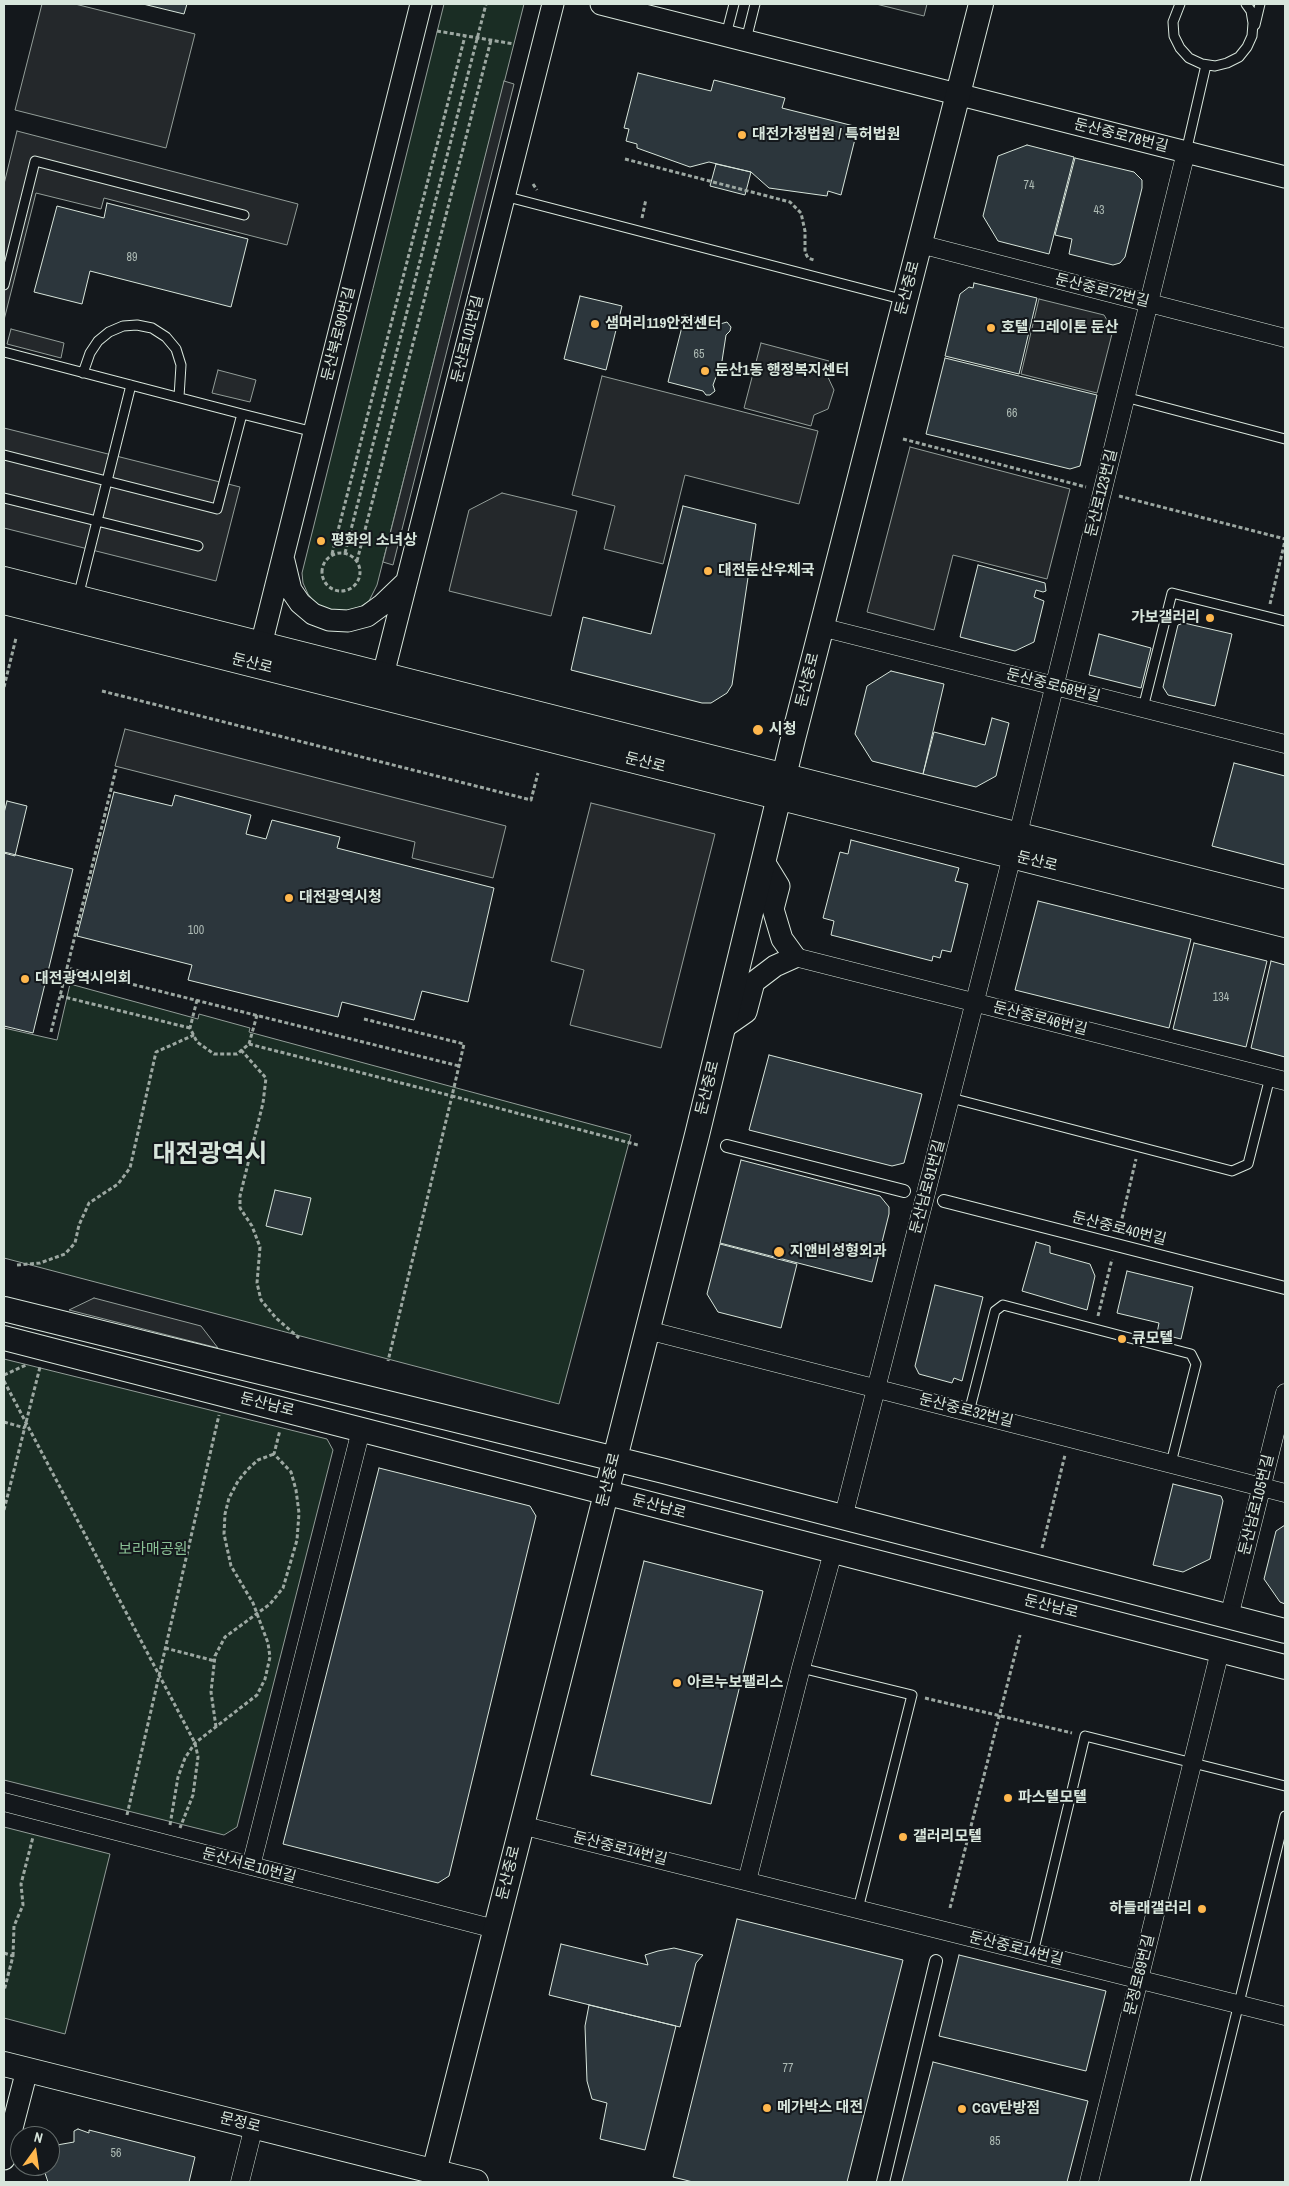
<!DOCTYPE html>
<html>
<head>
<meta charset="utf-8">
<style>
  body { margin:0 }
  #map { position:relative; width:1289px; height:2186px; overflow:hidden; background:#14181c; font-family:"Archivo Narrow",sans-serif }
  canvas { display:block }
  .frame { position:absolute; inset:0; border:5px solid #d8e6dc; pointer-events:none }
  .north { position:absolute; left:10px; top:2126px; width:50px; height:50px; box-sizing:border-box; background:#14181c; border:1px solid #626a69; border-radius:50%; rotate:14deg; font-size:14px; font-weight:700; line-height:20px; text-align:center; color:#d8e6dc }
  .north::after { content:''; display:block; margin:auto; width:18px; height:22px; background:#ffb74d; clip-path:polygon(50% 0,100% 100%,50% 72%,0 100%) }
</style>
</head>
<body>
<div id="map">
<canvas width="1289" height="2186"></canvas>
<div class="frame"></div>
<div class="north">N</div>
</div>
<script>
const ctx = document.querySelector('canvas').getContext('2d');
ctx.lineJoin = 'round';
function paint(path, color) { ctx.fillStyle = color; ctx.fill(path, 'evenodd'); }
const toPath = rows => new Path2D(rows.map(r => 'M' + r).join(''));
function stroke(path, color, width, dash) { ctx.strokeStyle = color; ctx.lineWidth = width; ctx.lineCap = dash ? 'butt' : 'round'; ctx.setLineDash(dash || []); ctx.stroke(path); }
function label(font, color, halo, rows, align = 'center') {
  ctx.font = font + ' "Archivo Narrow","Noto Sans KR",sans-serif'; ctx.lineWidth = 4; ctx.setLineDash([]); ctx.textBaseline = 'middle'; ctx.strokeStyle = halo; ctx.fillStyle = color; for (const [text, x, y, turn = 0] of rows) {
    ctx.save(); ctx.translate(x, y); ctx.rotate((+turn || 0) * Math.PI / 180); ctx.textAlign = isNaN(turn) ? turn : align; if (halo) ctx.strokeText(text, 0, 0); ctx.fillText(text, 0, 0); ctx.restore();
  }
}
const green = toPath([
  [444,4,524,4,377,585,369,601,360,607,339,613,316,604,308,594,303,583,302,573,444,4],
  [70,984,198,1019,199,1014,250,1028,249,1032,631,1135,559,1404,4,1258,4,1028,57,1040,70,984],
  [4,1359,327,1439,333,1450,237,1827,224,1835,4,1780,4,1359],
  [4,1827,110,1854,65,2034,4,2018,4,1827]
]);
const parking = toPath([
  [42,4,75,4,195,34,166,148,15,110,42,4],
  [876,4,927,4,924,16,876,4],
  [504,81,514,84,393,565,383,562,504,81],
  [17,131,298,204,287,245,104,198,101,209,36,193,4,320,4,184,17,131],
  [1039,299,1104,315,1113,330,1097,393,1021,374,1039,299],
  [11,329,64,343,61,358,7,344,11,329],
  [761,343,829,361,826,373,834,390,828,409,814,415,811,426,744,408,761,343],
  [218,370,256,380,250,402,212,393,218,370],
  [602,376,818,431,799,504,685,475,663,564,604,549,615,506,572,495,602,376],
  [4,428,240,487,216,581,4,528,4,428],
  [910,447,1070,489,1047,579,953,555,934,630,867,612,910,447],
  [502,493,577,511,551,616,449,591,469,510,502,493],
  [125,729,506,826,493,878,412,858,415,842,115,766,125,729],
  [591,803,715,834,661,1048,570,1025,584,970,551,961,591,803],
  [94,1298,201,1326,218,1348,69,1310,94,1298]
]);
const building = toPath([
  [143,4,187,4,184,14,143,4],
  [638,73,711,91,714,80,785,98,782,108,858,127,841,195,828,191,827,196,769,188,751,172,709,162,690,167,637,148,637,144,626,141,629,129,624,128,638,73],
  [1027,145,1074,157,1049,254,998,241,983,216,998,156,1027,145],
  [1075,158,1134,172,1142,180,1142,188,1125,257,1120,263,1113,265,1069,254,1072,239,1055,235,1075,158],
  [716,164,751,172,745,195,710,186,716,164],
  [107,203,248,239,231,307,90,271,82,304,34,292,57,206,104,218,107,203],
  [974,283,1037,298,1019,374,945,356,960,294,969,287,973,288,974,283],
  [580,296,622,306,606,370,564,359,580,296],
  [685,315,720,324,727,322,731,327,730,331,726,335,722,361,713,385,715,391,710,395,706,395,703,391,668,382,685,315],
  [945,358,1097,395,1080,466,1070,469,926,434,945,358],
  [683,506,756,524,732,685,727,693,711,703,702,703,571,670,583,617,651,634,683,506],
  [978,565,1045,583,1046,591,1043,592,1036,590,1034,597,1044,601,1034,642,1015,651,960,637,978,565],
  [1184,623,1232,634,1215,706,1168,695,1163,687,1178,625,1184,623],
  [1099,634,1151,648,1141,688,1089,675,1099,634],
  [891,671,944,684,923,774,872,761,855,734,867,686,891,671],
  [992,718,1009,723,996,776,976,787,923,774,934,732,985,745,992,718],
  [1234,763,1285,776,1285,865,1212,846,1234,763],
  [114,792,172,806,175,795,251,815,246,834,266,839,272,820,340,837,337,848,494,888,468,1002,422,991,414,1020,342,1002,338,1017,188,980,192,965,77,936,114,792],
  [7,801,27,806,15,856,4,853,4,813,7,801],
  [851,840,959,868,955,881,968,884,951,952,942,950,940,958,933,956,932,961,831,935,834,921,823,918,840,852,848,854,851,840],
  [4,852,73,869,33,1033,4,1026,4,852],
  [1038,901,1191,939,1169,1028,1015,990,1038,901],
  [1194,943,1267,961,1246,1047,1173,1029,1194,943],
  [1271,961,1285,965,1285,1057,1251,1048,1271,961],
  [769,1055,922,1094,904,1163,892,1166,749,1130,769,1055],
  [741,1160,880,1196,889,1207,889,1214,872,1282,720,1243,741,1160],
  [275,1190,311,1198,302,1235,266,1226,275,1190],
  [1036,1242,1050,1246,1050,1253,1090,1264,1095,1276,1087,1310,1022,1291,1036,1242],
  [720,1244,797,1264,781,1328,718,1312,707,1294,720,1244],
  [1127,1271,1193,1287,1181,1339,1157,1333,1159,1323,1117,1313,1127,1271],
  [935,1285,983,1297,962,1381,954,1378,952,1383,919,1374,915,1366,935,1285],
  [379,1468,530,1506,536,1516,449,1876,438,1883,283,1844,379,1468],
  [1173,1484,1221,1496,1223,1501,1210,1559,1183,1572,1153,1565,1173,1484],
  [1285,1525,1285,1604,1280,1602,1264,1579,1276,1531,1285,1525],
  [644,1561,763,1591,711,1804,591,1775,644,1561],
  [737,1919,903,1960,847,2182,693,2182,673,2177,737,1919],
  [561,1944,648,1965,645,1955,658,1951,674,1948,703,1955,696,1963,680,2027,549,1995,561,1944],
  [959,1955,1106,1991,1086,2071,939,2036,959,1955],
  [589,2005,676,2026,645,2150,600,2139,607,2103,592,2099,587,2081,585,2026,589,2005],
  [933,2062,1088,2101,1067,2182,902,2182,933,2062],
  [78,2129,89,2133,89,2130,195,2157,189,2182,48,2182,43,2167,50,2166,50,2151,57,2145,74,2142,74,2131,78,2129]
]);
const path = toPath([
  [437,31,514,44],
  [625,159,790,202,801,213,805,231,805,252,808,258,814,260],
  [533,184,537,190],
  [642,218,646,199],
  [903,439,1086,487],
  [1119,496,1285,539],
  '322 572a19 19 0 1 1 38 0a19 19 0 1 1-38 0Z',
  [345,553,486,4],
  [332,554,465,36],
  [357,561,491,40],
  [1270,604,1285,541],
  [4,687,16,638],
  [102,691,531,800,538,773],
  [116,769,67,968,459,1066],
  [60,996,190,1028],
  [197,1000,190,1028,197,1042,214,1054,237,1054,249,1044,257,1015],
  [364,1019,464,1044,452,1096,638,1145],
  [51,1032,67,968],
  [249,1044,452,1096,388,1361],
  [241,1050,266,1078,263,1103,240,1196,240,1208,252,1226,260,1247,257,1283,261,1300,276,1318,299,1338],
  [1119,1231,1136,1159],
  [17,1265,40,1263,65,1254,75,1243,79,1225,89,1203,118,1184,130,1168,156,1052,194,1035],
  [1098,1316,1112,1259],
  [4,1375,26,1365],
  [4,1381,195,1743,198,1757,193,1795,180,1828],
  [4,1422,25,1428],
  [4,1510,40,1367],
  [1042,1548,1065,1455],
  [165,1648,215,1661],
  [925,1698,1072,1733],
  [216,1727,211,1692,215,1656,225,1637,270,1604,283,1588,297,1540,299,1513,296,1490,291,1472,274,1454,280,1430],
  [127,1815,219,1415],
  [170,1825,178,1777,185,1758,195,1743,257,1695,265,1679,270,1657,268,1643,253,1603,231,1566,224,1534,225,1514,229,1498,238,1481,247,1470,258,1460,274,1454],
  [950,1908,1020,1635],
  [4,1953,13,1956,4,1991],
  [13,1956,14,1926,23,1905,21,1884,33,1837]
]);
const service = toPath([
  [1180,4,1173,22,1174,36,1180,48,1189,58,1202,64,1215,66,1227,63,1239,57,1247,47,1252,36,1253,23,1251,11,1246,4],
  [1255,25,1260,4],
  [726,35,734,4],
  [746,40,755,4],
  [1186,152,1206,65],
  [504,196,905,300],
  [4,285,35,161,244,215],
  [4,352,242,414,217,509,4,455],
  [83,373,90,353,98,341,109,332,123,326,137,325,152,328,166,337,176,349,181,365,179,397],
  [1125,397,1285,439],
  [242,414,314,432],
  [4,498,198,546],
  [78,597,131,385],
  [1143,708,1172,593,1285,621],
  [951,1098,1232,1171,1248,1164,1270,1077],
  [969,1412,995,1311,1003,1305,1191,1354,1196,1364,1171,1463],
  [801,1668,912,1695,858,1909],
  [1033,1953,1085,1736,1285,1786],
  [1195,2182,1285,1816]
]);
const pedestrian = toPath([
  [727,1146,904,1191],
  [944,1201,1285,1288],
  [883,2182,936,1961]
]);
const minor = toPath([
  [920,244,1285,338],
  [821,627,1285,744],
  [1018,834,1186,152],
  [795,957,1285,1081],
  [647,1330,1285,1493],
  [843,1518,1012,856],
  [1229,1617,1285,1393],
  [4,1802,495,1929],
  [521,1825,1285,2016],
  [251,1866,361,1430],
  [747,1881,801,1668,833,1552],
  [240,2182,254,2126],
  [1089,2182,1220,1651]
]);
const tertiary = toPath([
  [601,4,1285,177],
  [284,561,291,590,300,603,313,614,329,620,348,621,367,616,382,605,405,583],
  [257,661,421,4],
  [383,675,553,4],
  [723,1028,746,1012,754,982,775,966,795,957,782,939,773,909,779,886,763,860],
  [4,2159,27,2070]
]);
const secondary = toPath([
  [4,579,1285,902],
  [4,602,1285,925],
  [4,1309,664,1471,1285,1631],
  [4,1338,1285,1667],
  [4,2064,476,2182],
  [434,2172,697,1135,793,739,981,4]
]);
const markers = [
  [742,135,5,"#ffb74d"],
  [595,324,5,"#ffb74d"],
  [991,328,5,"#ffb74d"],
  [705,371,5,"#ffb74d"],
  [321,541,5,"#ffb74d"],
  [708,571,5,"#ffb74d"],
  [1210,618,5,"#ffb74d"],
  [758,730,6,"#ffb74d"],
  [289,898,5,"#ffb74d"],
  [25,979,5,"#ffb74d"],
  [779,1252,6,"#ffb74d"],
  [1122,1339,5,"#ffb74d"],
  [677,1683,5,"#ffb74d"],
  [1008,1798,5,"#ffb74d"],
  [903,1837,5,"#ffb74d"],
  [1202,1909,5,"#ffb74d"],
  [767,2108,5,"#ffb74d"],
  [962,2109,5,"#ffb74d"]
];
const numberNames = [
  ["74",1029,186],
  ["43",1099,211],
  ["89",132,258],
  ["65",699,355],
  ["66",1012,414],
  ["100",196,931],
  ["134",1221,998],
  ["77",788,2069],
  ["85",995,2142],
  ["56",116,2154]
];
const poiNames = [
  ["대전가정법원 / 특허법원",752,135],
  ["샘머리119안전센터",605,324],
  ["호텔 그레이톤 둔산",1001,328],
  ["둔산1동 행정복지센터",715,371],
  ["평화의 소녀상",331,541],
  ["대전둔산우체국",718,571],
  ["가보갤러리",1200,618,"right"],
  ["시청",769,730],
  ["대전광역시청",299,898],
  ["대전광역시의회",35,979],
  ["지앤비성형외과",790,1252],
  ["큐모텔",1132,1339],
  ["아르누보팰리스",687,1683],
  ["파스텔모텔",1018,1798],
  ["갤러리모텔",913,1837],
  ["하들래갤러리",1192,1909,"right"],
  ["메가박스 대전",777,2108],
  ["CGV탄방점",972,2109]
];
const streetNames = [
  ["둔산중로78번길",1121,136,14],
  ["둔산중로",908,288,-75],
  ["둔산중로72번길",1102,291,14],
  ["둔산북로90번길",339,334,-76],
  ["둔산로101번길",468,339,-76],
  ["둔산로123번길",1102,493,-76],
  ["둔산로",252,664,14],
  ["둔산중로",808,680,-76],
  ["둔산중로58번길",1053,686,14],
  ["둔산로",645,763,14],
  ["둔산로",1037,862,14],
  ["둔산중로46번길",1040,1019,14],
  ["둔산중로",708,1088,-76],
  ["둔산남로91번길",928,1187,-75],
  ["둔산중로40번길",1119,1229,14],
  ["둔산남로",267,1405,14],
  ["둔산중로32번길",966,1411,14],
  ["둔산중로",609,1480,-76],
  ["둔산남로105번길",1257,1505,-76],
  ["둔산남로",659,1507,15],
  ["둔산남로",1051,1607,14],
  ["둔산중로14번길",620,1849,14],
  ["둔산서로10번길",249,1866,15],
  ["둔산중로",509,1873,-76],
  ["둔산중로14번길",1016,1949,14],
  ["문정로89번길",1140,1975,-76],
  ["문정로",240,2123,14]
];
const parkNames = [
  ["보라매공원",153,1550]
];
const townNames = [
  ["대전광역시",210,1155]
];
paint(green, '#1a2d24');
stroke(green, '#939e99', 1);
paint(parking, '#24282b');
stroke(parking, '#939e99', 1);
paint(building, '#2c363c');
stroke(building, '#d8e6dc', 1);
stroke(service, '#d8e6dc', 11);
stroke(pedestrian, '#d8e6dc', 14);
stroke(minor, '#d8e6dc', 19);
stroke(tertiary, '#d8e6dc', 23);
stroke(secondary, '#d8e6dc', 26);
stroke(path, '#9da8a2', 3, [4, 2.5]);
stroke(service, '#14181c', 9);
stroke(pedestrian, '#14181c', 12);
stroke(minor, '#14181c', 18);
stroke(tertiary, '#14181c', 21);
stroke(secondary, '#14181c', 24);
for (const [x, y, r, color] of markers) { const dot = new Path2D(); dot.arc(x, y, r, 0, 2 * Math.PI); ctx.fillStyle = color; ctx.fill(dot); stroke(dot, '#14181c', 2); }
label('12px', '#adbab4', null, numberNames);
label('bold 15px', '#d8e6dc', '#14181c', poiNames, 'left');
label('15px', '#d8e6dc', '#14181c', streetNames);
label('15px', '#8ac095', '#14181c', parkNames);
label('bold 25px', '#d8e6dc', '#14181c', townNames);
</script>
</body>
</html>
